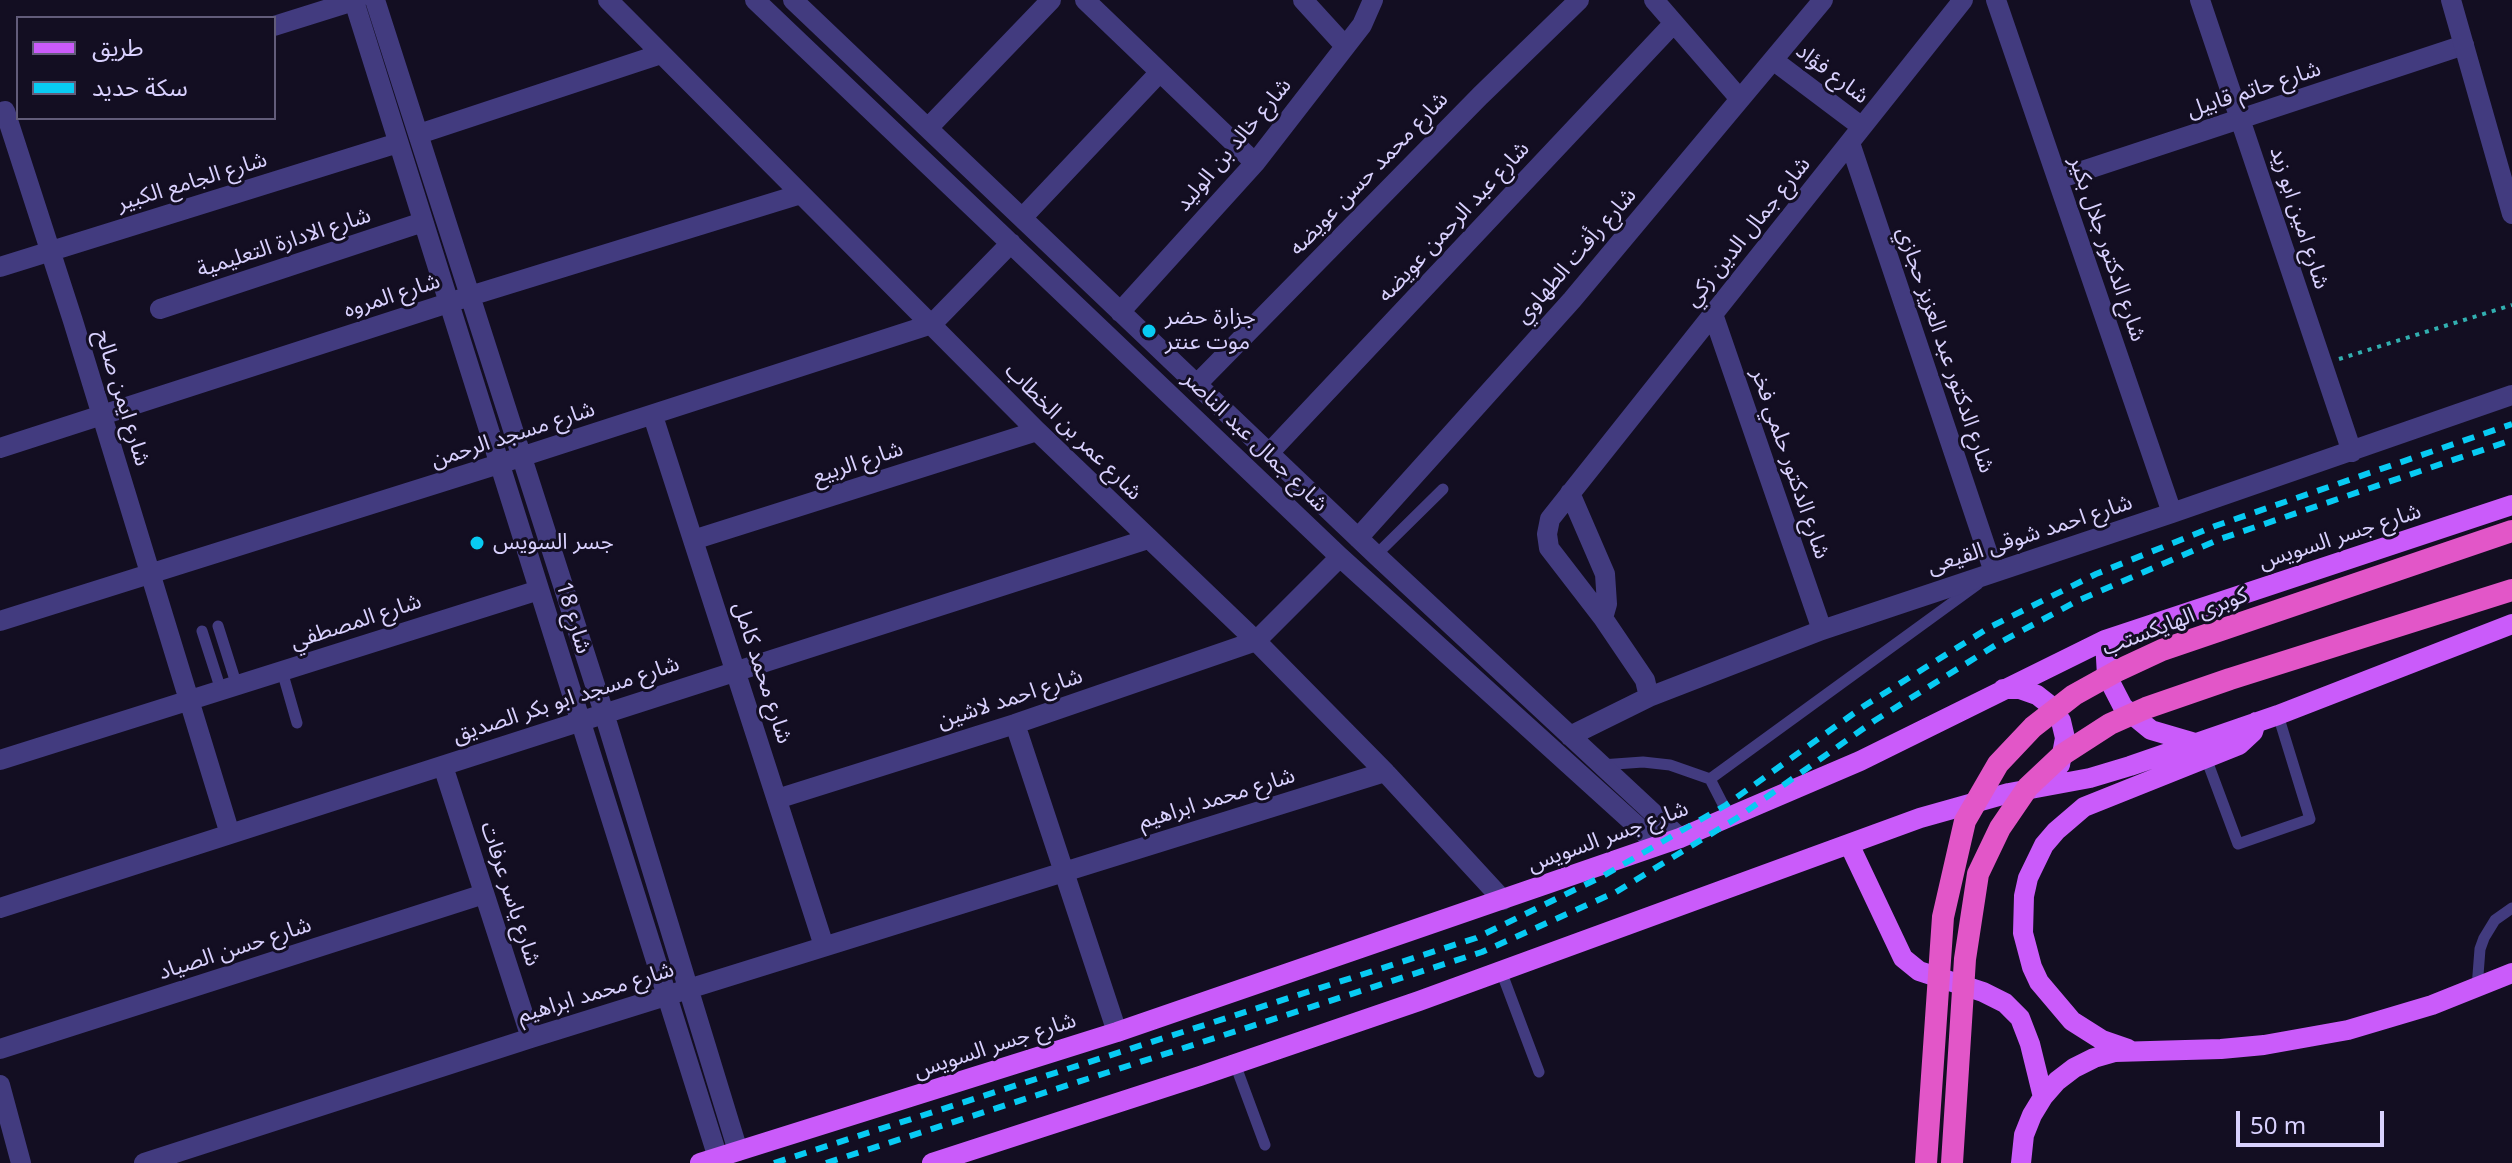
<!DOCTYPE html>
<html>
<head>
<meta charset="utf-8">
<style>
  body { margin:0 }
  #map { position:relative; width:2512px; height:1163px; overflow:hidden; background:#130e22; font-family:"Noto Sans","Noto Sans Arabic",sans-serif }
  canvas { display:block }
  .legend { position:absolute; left:16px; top:16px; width:260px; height:104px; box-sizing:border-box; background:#130e22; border:2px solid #625c7a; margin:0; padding:10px 14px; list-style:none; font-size:24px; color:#d9d1fe }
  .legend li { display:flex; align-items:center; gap:16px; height:40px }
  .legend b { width:40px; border:2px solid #625c7a }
  .scale { position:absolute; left:2236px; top:1111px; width:148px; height:36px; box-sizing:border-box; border:4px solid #d9d1fe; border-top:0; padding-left:10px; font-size:24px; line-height:28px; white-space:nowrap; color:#d9d1fe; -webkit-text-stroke:6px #130e22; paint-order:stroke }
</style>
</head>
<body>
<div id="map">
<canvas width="2512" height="1163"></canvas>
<ul class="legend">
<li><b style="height:10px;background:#ca5bfa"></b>طريق</li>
<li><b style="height:10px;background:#08cbf3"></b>سكة حديد</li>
</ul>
<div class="scale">50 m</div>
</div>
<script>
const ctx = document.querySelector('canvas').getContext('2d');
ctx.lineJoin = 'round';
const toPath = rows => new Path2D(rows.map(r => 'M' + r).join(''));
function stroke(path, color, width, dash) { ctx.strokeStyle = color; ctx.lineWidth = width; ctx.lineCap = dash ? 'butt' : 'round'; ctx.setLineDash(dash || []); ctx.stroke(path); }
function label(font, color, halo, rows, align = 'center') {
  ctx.font = font + ' "Noto Sans","Noto Sans Arabic",sans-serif'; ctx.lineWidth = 6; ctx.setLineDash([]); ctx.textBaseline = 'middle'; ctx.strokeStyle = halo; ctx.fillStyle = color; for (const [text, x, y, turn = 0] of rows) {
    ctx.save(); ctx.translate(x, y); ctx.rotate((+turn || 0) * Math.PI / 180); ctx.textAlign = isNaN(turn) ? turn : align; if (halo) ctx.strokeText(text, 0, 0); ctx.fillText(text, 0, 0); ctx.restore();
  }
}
const path = toPath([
  [2339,359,2512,305]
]);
const service = toPath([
  [1376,555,1443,489],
  [218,626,237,686],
  [202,631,221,690],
  [282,671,297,723],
  [2206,758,2238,844,2310,819,2278,715],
  [1601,765,1643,762,1670,765,1710,779],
  [1730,818,1710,779,1978,584],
  [1501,971,1539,1072],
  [2477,988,2480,949,2484,938,2495,920,2512,908],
  [1235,1064,1265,1145]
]);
const minor = toPath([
  [375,0,604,713,738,1151],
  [608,0,1037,431,1256,641,1385,772,1503,900],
  [755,0,1340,557,1658,845],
  [793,0,1376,555,1680,838],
  [1085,0,1255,163],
  [1303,0,1345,46],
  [1654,0,1740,99],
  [1996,0,2172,513],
  [2200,0,2352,452],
  [354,1,718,1158],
  [274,26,357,0],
  [1773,60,1862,127],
  [5,111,73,321,230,834],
  [928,128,1051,0],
  [419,134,661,54],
  [1850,143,1994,572],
  [2058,179,2464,45],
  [1022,218,1160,72],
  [0,267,398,143],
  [160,309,423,222],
  [1120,312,1255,163,1362,25,1373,0],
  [1713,314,1822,630],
  [1197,384,1480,96,1579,0],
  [653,416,824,946],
  [0,448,470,296,801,194],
  [1269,453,1673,24],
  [1570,493,1605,574,1607,604,1603,618],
  [1358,538,1572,300,1823,0],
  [693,540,1037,431],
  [0,621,499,464,932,324,1011,243],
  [1649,697,1645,680,1603,618,1549,548,1547,534,1550,519,1963,0],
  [1015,724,1117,1032],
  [1570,736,1649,697,1822,630,2172,513,2512,395],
  [0,760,539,590],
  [443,766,531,1038],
  [777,799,1015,724,1256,641,1340,557],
  [0,908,1148,539],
  [0,1049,484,894],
  [0,1085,21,1163],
  [144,1163,531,1038,1385,772]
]);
const tertiary = toPath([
  [2451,0,2512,214]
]);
const primary = toPath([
  [2105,640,2107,676,2123,707,2151,730,2192,742],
  [2003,689,2020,689,2037,695,2051,706,2061,721,2065,738,2060,765],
  [1849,844,1903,958,1919,971,1983,992,2005,1003,2020,1018,2030,1044,2043,1097],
  [2128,1049,2102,1040,2072,1021,2039,982,2032,967,2023,933,2024,896,2028,878,2044,845,2056,831,2084,807,2239,745,2253,732,2256,722],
  [700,1163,1117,1032,1680,838,1860,761,2105,640,2512,505],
  [932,1163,1200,1076,1419,1001,1920,818,2009,793,2090,778,2130,766,2278,715,2512,624],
  [2021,1163,2024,1135,2032,1115,2043,1097,2057,1081,2074,1068,2094,1058,2115,1052,2221,1049,2264,1045,2348,1030,2432,1005,2512,973]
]);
const rail = toPath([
  [774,1163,1476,938,1603,876,1726,805,1864,706,1990,627,2096,574,2215,526,2512,424],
  [826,1163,1482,952,1616,892,1737,818,1874,721,1999,643,2077,601,2220,539,2512,440]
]);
const trunkBridge = toPath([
  [1926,1163,1943,917,1965,821,1998,764,2033,727,2074,695,2119,670,2162,650,2512,531],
  [1952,1163,1965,959,1978,874,2000,828,2028,787,2062,755,2110,724,2146,708,2230,679,2512,590]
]);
const markers = [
  [1149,331,8,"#08cbf3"],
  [477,543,8,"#08cbf3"]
];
const streetNames = [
  ["شارع فؤاد",1832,74,37],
  ["شارع حاتم قابيل",2254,90,-18],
  ["شارع خالد بن الوليد",1234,145,-50],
  ["شارع محمد حسن عويضه",1369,174,-46],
  ["شارع الجامع الكبير",192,182,-17],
  ["شارع امين ابو زيد",2299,218,72],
  ["شارع عبد الرحمن عويضه",1454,222,-47],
  ["شارع جمال الدين زكي",1748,232,-51],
  ["شارع الادارة التعليمية",284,243,-18],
  ["شارع الدكتور جلال بكير",2107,249,71],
  ["شارع رأفت الطهاوي",1576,256,-49],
  ["شارع المروه",392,296,-18],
  ["شارع الدكتور عبد العزيز حجازي",1945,350,71],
  ["شارع ايمن صالح",122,398,73],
  ["شارع عمر بن الخطاب",1073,432,45],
  ["شارع مسجد الرحمن",513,435,-18],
  ["شارع جمال عبد الناصر",1255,442,44],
  ["شارع الربيع",858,463,-18],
  ["شارع الدكتور حلمي فخر",1790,464,71],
  ["شارع احمد شوقى القيعى",2030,535,-18],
  ["شارع جسر السويس",2340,537,-18],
  ["شارع 18",573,618,73],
  ["شارع المصطفي",356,622,-18],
  ["كوبرى الهايكستب",2175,622,-21],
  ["شارع محمد كامل",762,673,72],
  ["شارع احمد لاشين",1010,699,-18],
  ["شارع مسجد ابو بكر الصديق",566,700,-18],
  ["شارع محمد ابراهيم",1217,799,-17],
  ["شارع جسر السويس",1608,837,-20],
  ["شارع ياسر عرفات",510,894,72],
  ["شارع حسن الصياد",235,949,-18],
  ["شارع محمد ابراهيم",596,993,-17],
  ["شارع جسر السويس",995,1046,-18]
];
const poiNames = [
  ["جزارة حضر",1165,318],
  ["موت عنتر",1165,343],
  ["جسر السويس",493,543]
];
stroke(path, '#32afb0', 4, [4, 6]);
stroke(service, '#423b7f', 11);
stroke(minor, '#423b7f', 20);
stroke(tertiary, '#423b7f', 20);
stroke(primary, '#ca5bfa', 20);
stroke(rail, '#08cbf3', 6, [12, 10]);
stroke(trunkBridge, '#e256c8', 22);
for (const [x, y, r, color] of markers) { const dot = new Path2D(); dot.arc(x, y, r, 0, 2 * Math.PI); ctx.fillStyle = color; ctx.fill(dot); stroke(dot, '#130e22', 3); }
label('22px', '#d9d1fe', '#130e22', streetNames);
label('22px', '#d9d1fe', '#130e22', poiNames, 'left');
</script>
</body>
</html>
